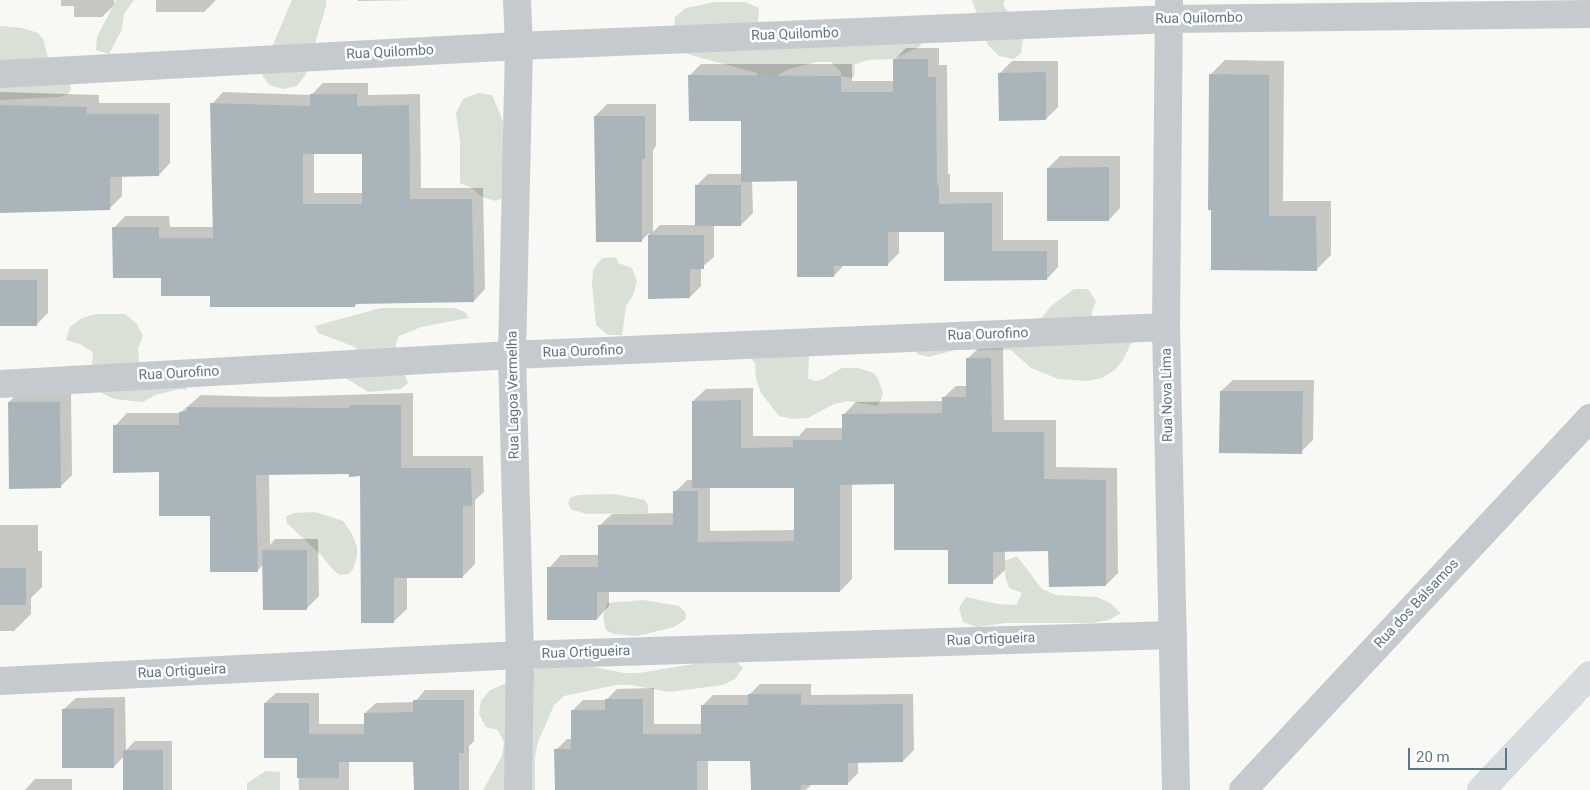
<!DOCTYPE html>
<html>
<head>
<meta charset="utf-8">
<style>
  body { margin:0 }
  #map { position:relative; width:1590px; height:790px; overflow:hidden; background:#f8f8f4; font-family:Roboto,sans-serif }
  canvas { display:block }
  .scale { position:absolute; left:1408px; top:748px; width:99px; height:22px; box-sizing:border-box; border:2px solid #5f7583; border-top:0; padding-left:6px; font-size:15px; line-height:18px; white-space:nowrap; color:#5f7583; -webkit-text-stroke:4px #fff; paint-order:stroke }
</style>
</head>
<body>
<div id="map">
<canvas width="1590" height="790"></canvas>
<div class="scale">20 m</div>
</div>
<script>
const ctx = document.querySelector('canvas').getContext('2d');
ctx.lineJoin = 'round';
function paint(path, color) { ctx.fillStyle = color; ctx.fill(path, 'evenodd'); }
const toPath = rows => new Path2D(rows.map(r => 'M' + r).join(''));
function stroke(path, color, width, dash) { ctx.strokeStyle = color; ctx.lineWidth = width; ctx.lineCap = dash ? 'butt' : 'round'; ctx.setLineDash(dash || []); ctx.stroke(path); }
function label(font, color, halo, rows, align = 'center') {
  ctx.font = font + ' Roboto,sans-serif'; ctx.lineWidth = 5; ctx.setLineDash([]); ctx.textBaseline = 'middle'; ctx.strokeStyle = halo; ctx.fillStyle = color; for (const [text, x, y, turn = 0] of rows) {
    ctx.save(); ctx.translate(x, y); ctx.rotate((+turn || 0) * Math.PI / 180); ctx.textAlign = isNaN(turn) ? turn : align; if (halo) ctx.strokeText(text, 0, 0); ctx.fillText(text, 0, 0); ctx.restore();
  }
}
const green = toPath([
  [116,0,134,0,124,14,122,29,109,54,96,50,97,37],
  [292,0,326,0,326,6,306,74,297,86,283,89,269,85,261,73],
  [972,0,1005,0,1003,5,1016,23,1023,38,1021,53,1014,59,999,56,988,45],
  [715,2,745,2,759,8,758,23,916,33,921,46,893,59,868,60,855,64,854,78,841,76,841,72,831,62,817,62,789,69,778,75,769,85,757,89,757,73,687,54,677,45,674,30,675,17,686,8],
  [0,26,23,28,38,33,43,39,49,61,69,80,71,89,68,94,60,97,0,100],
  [478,93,492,95,503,121,504,166,509,195,496,201,482,197,472,188,460,183,460,141,456,113,463,99],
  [616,257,618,263,632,268,637,281,633,295,626,306,622,335,608,335,596,325,592,284,593,270,602,258],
  [1074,289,1088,289,1096,301,1091,314,1102,323,1137,331,1123,360,1115,370,1102,378,1088,381,1058,379,1031,368,1011,350,955,350,929,357,917,354,914,340,1042,318,1051,306],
  [381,308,453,308,460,310,466,313,468,318,421,327,399,336,396,342,396,349,408,383,401,389,368,392,347,379,343,373,359,353,355,347,318,333,315,326],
  [96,314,125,314,137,324,143,336,138,348,139,362,152,371,180,376,187,390,181,389,155,395,143,402,114,399,102,393,91,381,93,352,80,344,66,340,70,327,82,318],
  [809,355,808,378,814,381,821,380,842,368,858,368,874,373,878,379,883,393,881,400,877,406,848,401,834,404,808,418,793,419,779,416,761,393,756,378,755,363,751,358],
  [614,494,645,500,648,506,648,513,586,514,571,509,568,503,571,497,579,495],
  [315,512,343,521,352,534,357,547,357,556,353,569,348,574,340,575,334,571,321,555,287,523,286,516,294,513],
  [1017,556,1042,589,1056,595,1097,597,1110,603,1121,613,1109,620,1090,623,1006,623,977,627,963,622,959,608,966,597,998,604,1016,605,1022,593,1009,588,1005,575,1005,561],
  [643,600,679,606,685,612,686,619,674,627,637,636,613,634,606,630,603,617,607,603],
  [726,651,743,668,735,679,723,685,669,692,631,685,616,685,564,696,554,705,538,742,535,756,535,790,483,790,502,756,504,743,498,730,486,727,479,714,481,701,490,690,516,679,529,670,543,667,594,667,624,673,639,673,700,663],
  [266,771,280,772,280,790,247,790,247,783]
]);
const shadow = toPath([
  [61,0,114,0,114,5,102,17,74,17,74,6,61,6],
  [156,0,216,0,204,12,156,12],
  [358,0,411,0,358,1],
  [906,48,939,48,939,65,947,65,948,174,950,174,950,192,1003,192,1003,240,1058,240,1058,267,1047,279,945,231,899,231,899,253,888,264,845,264,834,276,798,180,752,180,753,213,741,225,714,225,714,257,701,268,701,286,690,297,649,297,649,233,641,241,595,116,607,104,656,104,656,146,653,150,653,232,660,225,696,225,696,186,708,174,742,174,742,119,690,75,701,64,852,64,852,81,894,81,894,60],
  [1225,60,1284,61,1283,201,1331,201,1331,255,1316,270,1213,269,1210,75],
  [1012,61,1058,61,1058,107,1046,119,1000,73],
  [323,83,368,83,368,95,420,94,421,188,483,188,485,289,474,301,358,302,355,306,212,295,162,276,114,228,125,216,169,216,170,227,214,227,212,104,223,92,311,95],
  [314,153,363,153,363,193,314,193],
  [0,92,99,95,99,103,170,103,170,163,159,175,122,175,122,196,110,208,0,212],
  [1060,156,1120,156,1120,208,1109,220,1048,168],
  [0,269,48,269,48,313,36,325,0,325],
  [980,347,1003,347,1004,420,1056,420,1056,467,1117,468,1118,573,1106,585,1050,550,1005,550,1005,570,992,582,949,549,895,483,852,483,852,579,840,591,609,591,609,606,597,619,549,568,561,555,600,555,599,526,612,514,675,513,675,492,687,480,693,480,693,401,706,389,753,388,753,436,799,436,806,428,844,428,844,414,856,402,943,401,943,398,956,386,967,386,967,359],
  [710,486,795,486,795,530,710,531],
  [1233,380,1314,380,1313,440,1301,452,1221,391],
  [21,390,71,390,72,475,60,487,9,402],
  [413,393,413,456,483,456,484,492,475,500,475,564,463,576,407,577,407,609,394,621,361,475,350,473,269,474,270,545,275,539,318,539,319,596,307,608,264,564,257,571,211,514,160,471,115,426,127,413,180,413,201,395,272,397],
  [0,525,38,525,38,551,42,551,42,587,31,598,31,614,14,631,0,631],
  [760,684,811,684,811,695,913,694,914,750,903,761,858,761,858,773,847,784,812,784,806,790,752,790,752,759,708,759,708,790,556,790,556,750,567,739,572,739,572,711,583,700,606,700,617,689,654,688,654,724,702,724,702,706,713,695,749,695],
  [425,690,474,690,474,741,469,746,469,790,415,790,415,761,349,761,349,790,299,790,298,757,265,703,276,693,319,693,319,724,365,724,365,713,376,703,415,702],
  [125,697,126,750,135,741,172,741,172,790,124,790,124,756,114,767,64,709,76,698],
  [35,779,72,779,72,790,25,790]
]);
const building = toPath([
  [893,59,928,59,928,77,936,77,937,185,939,185,939,204,992,203,992,251,1047,251,1047,280,944,281,944,232,888,232,888,266,834,266,834,277,797,277,797,181,741,182,741,121,689,121,688,75,841,76,841,92,893,92],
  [1046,72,1046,120,999,121,998,73],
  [1209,74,1269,75,1269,216,1316,216,1317,271,1211,270,1211,210,1208,210],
  [310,94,357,94,357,106,409,105,410,199,472,199,474,302,355,304,355,307,210,307,210,296,161,296,161,278,113,278,112,227,159,227,159,238,213,238,210,103,310,106],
  [303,154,362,154,362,204,303,204],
  [0,105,87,107,87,114,159,114,159,176,110,177,110,210,0,213],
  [594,116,645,116,645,159,642,159,642,242,596,242],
  [1109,167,1109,221,1047,221,1047,168],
  [695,185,741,185,741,226,695,226],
  [648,235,704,235,704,269,690,269,690,298,648,299],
  [0,280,37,280,37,326,0,326],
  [966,358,991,358,992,432,1044,432,1044,479,1106,480,1106,586,1049,587,1048,551,993,552,993,584,948,584,948,550,894,550,894,484,840,485,840,592,597,592,597,620,547,620,547,567,598,567,598,525,673,525,673,491,698,491,698,542,794,541,794,488,692,488,692,401,741,400,741,448,793,447,793,440,842,440,842,414,942,413,942,397,966,397],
  [1220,391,1303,391,1302,454,1219,453],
  [8,402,60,402,61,488,9,489],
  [349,405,401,405,401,468,471,468,472,506,463,506,463,578,394,578,394,623,361,623,360,476,349,477,349,474,256,475,258,572,210,572,210,516,159,516,159,472,113,473,113,425,179,425,179,412,187,411,187,407,349,408],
  [262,550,307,550,307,610,263,610],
  [0,568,26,568,26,605,0,605],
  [748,694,801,694,801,705,903,704,903,762,848,763,848,785,801,785,801,790,751,790,750,761,697,761,697,790,555,790,554,749,571,749,571,710,605,710,605,699,643,699,643,734,701,734,701,705,748,705],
  [413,700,464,700,464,753,459,753,459,790,414,790,413,762,339,762,339,778,297,778,297,758,264,758,264,703,309,703,309,734,364,734,364,713,413,712],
  [114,708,114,768,62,768,62,709],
  [123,750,163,750,163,790,123,790]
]);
const minor = toPath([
  [517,0,519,46,512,355,520,655,518,790],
  [1169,0,1166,327,1176,790],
  [0,74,519,46,1170,19,1590,14],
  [0,384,512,355,1166,327],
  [0,681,520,655,1173,635],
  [1243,790,1590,418]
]);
const trunk = toPath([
  [1481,790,1590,675]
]);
const streetNames = [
  ["Rua Quilombo",1199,19,-1],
  ["Rua Quilombo",795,35,-2],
  ["Rua Quilombo",390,53,-3],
  ["Rua Ourofino",988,335,-2],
  ["Rua Ourofino",583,352,-2],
  ["Rua Ourofino",179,374,-3],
  ["Rua Lagoa Vermelha",514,395,-91],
  ["Rua Nova Lima",1168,395,-91],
  ["Rua dos Bálsamos",1417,604,-47],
  ["Rua Ortigueira",991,640,-2],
  ["Rua Ortigueira",586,653,-2],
  ["Rua Ortigueira",182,672,-3]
];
paint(green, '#d9e0d5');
paint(shadow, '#0003');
paint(building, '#a9b5ba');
stroke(minor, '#c4cacd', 28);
stroke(trunk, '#d5dbdf', 28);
label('14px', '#5f7583', '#fff', streetNames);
</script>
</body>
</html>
